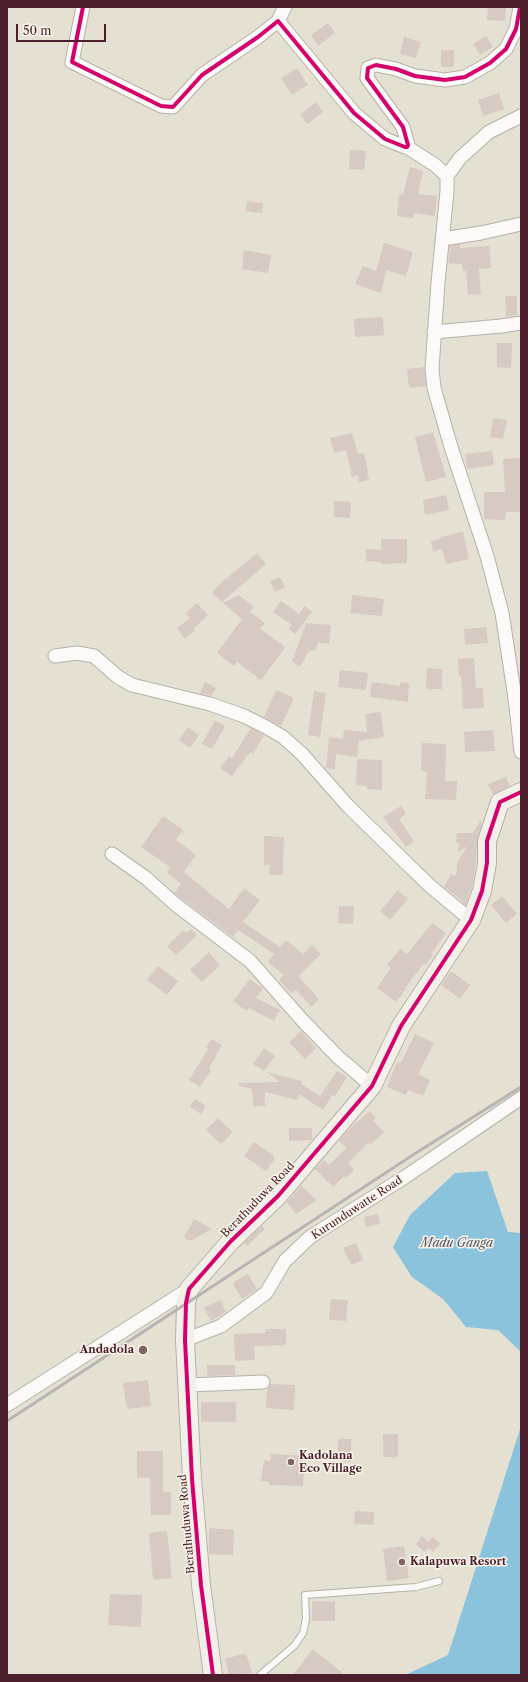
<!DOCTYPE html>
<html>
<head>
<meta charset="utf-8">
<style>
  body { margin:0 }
  #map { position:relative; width:528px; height:1682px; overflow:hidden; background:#e5e1d2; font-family:"Libre Caslon Text",serif }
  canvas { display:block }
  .frame { position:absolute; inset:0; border:8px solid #4a1f2b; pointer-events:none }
  .scale { position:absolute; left:16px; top:24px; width:90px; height:18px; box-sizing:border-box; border:2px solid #4a1f2b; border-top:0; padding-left:5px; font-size:12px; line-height:14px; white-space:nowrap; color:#4a1f2b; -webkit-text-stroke:3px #f7f3e8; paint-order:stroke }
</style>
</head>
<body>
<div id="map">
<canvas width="528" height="1682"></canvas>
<div class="frame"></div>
<div class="scale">50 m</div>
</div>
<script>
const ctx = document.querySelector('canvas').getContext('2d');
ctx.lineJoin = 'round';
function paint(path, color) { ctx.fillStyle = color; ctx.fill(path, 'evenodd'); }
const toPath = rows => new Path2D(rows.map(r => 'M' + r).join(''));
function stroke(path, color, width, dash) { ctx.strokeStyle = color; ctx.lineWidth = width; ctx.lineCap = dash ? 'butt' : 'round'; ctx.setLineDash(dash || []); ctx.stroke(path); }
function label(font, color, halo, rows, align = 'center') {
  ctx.font = font + ' "Libre Caslon Text",serif'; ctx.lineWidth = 3; ctx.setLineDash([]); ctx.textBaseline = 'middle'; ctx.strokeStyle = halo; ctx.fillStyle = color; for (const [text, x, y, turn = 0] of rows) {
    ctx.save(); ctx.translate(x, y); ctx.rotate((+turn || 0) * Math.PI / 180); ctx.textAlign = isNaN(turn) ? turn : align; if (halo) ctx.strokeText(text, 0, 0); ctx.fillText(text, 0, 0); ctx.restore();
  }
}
const water = toPath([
  [487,1171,508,1232,521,1233,521,1352,498,1330,466,1327,443,1299,412,1277,393,1247,410,1215,455,1173],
  [521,1426,521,1675,405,1675,448,1655]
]);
const building = toPath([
  [488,7,506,7,505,21,487,20],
  [328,23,335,33,318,46,311,35],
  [486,36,493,47,480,55,473,44],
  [404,37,421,42,416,58,400,54],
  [441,50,454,50,454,67,441,67],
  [297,68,308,85,292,95,281,78],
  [499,93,504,109,483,116,478,100],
  [316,102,323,112,307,124,300,115],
  [350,150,366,151,364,170,349,169],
  [410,167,423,171,418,194,437,196,435,216,414,213,414,218,397,216,399,194,403,195],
  [247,201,263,203,262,213,246,211],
  [384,243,413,252,406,276,386,270,381,293,355,284,363,266,376,271],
  [460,244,460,248,489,246,491,268,479,269,481,294,468,295,466,271,463,271,462,264,448,263,450,246],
  [244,250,271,255,268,273,242,269],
  [505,296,517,296,517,315,506,316],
  [383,317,384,335,355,337,354,319],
  [497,343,512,343,511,368,497,367],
  [424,367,426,386,409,388,407,369],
  [493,418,507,420,503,439,490,437],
  [433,432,446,477,426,482,415,437],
  [352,433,358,454,364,453,368,473,367,473,369,480,359,482,358,475,352,477,346,450,334,453,330,438],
  [492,451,494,465,467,469,465,454],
  [520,458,521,512,506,512,505,520,484,519,484,492,505,492,503,459],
  [446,495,449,510,425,515,423,500],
  [334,501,351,502,350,518,334,517],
  [463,532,469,559,446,564,442,549,433,552,431,541,440,539,440,537],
  [381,539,407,539,407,563,381,564,381,562,366,561,366,549,381,550],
  [257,553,266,564,222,602,212,593,225,578,226,579],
  [280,577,285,587,275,592,270,581],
  [239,595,254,607,250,612,265,623,260,629,284,646,284,649,261,680,237,662,234,666,217,653,242,619,223,603],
  [352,595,384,599,382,616,350,613],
  [281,601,299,614,305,606,312,612,295,634,289,629,292,625,273,612],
  [197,603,208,615,193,629,195,631,185,639,177,628,190,618,186,613],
  [306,623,331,625,329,644,319,643,319,640,315,651,309,651,300,667,292,662],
  [486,627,488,643,465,645,464,629],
  [474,658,476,688,483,688,484,708,463,709,461,676,459,676,458,659],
  [427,668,442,669,442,689,426,689],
  [340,670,368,673,366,690,338,687],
  [205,682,216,688,211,696,200,693],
  [372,682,400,686,400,682,409,683,408,702,370,697],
  [276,690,294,698,281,726,264,717],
  [314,691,326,693,320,737,308,735],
  [381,712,384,737,359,741,357,757,336,754,335,769,326,768,329,737,343,739,344,730,367,732,365,714],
  [215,720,225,726,212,749,202,744],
  [188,727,199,735,190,748,179,740],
  [251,728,264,735,253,754,250,752,232,776,220,768,229,756,232,758],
  [493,730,495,751,465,752,464,732],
  [422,743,446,744,445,781,457,781,456,800,425,799,427,772,421,771],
  [357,759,382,760,382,790,367,789,367,786,356,785],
  [506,777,510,786,493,795,488,784],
  [401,806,406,814,399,819,414,841,406,847,383,817],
  [163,816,183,830,176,840,196,855,184,872,229,909,244,888,260,900,243,922,280,947,286,940,303,954,312,945,321,954,298,976,319,999,311,1007,296,990,292,993,279,980,284,975,268,962,274,954,238,930,233,937,174,893,181,884,167,873,170,867,141,847],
  [481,820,481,827,477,841,476,862,472,888,465,905,460,899,444,887,451,874,456,876,457,863,467,846,458,852,459,843,456,843,457,833,473,833],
  [264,836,284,837,283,875,269,875,270,865,264,865],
  [398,890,408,899,390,920,380,911],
  [502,896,517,914,506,923,491,905],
  [339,906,354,906,353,924,338,923],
  [432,923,446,933,431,954,433,956,425,965,424,963,405,988,406,989,396,1002,377,988,391,968,387,965,400,949,407,954],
  [191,929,197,935,176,955,167,946,184,930,186,933],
  [209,952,220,965,202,982,190,970],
  [158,966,178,981,167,995,147,980],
  [451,971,470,985,460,999,441,985],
  [250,979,263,989,256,998,280,1010,274,1021,249,1008,246,1011,233,1001],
  [301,1031,316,1048,305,1059,289,1042],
  [415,1034,434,1043,418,1074,430,1080,423,1096,408,1090,406,1095,387,1087,397,1062,401,1063],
  [211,1039,222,1045,209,1068,211,1070,200,1087,189,1080,208,1049,206,1048],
  [264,1048,275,1056,264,1071,253,1064],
  [337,1071,347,1077,335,1096,332,1095,323,1110,299,1094,297,1100,265,1092,265,1106,253,1106,252,1089,239,1086,239,1083,280,1082,267,1072,302,1081,301,1084,320,1096],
  [195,1099,206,1106,201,1114,190,1107],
  [370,1111,376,1118,373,1120,384,1132,370,1145,368,1143,348,1163,354,1170,346,1178,344,1176,333,1187,315,1169,324,1160,329,1165,347,1148,339,1141,348,1130],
  [218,1118,233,1132,221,1144,206,1130],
  [289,1128,312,1128,312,1140,289,1141],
  [254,1142,274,1156,274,1160,266,1171,244,1156],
  [301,1186,317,1200,296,1214,287,1202],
  [378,1214,380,1224,366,1227,364,1217],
  [194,1219,212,1229,190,1241,184,1237],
  [262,1226,265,1229,247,1246,244,1243],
  [356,1243,363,1260,351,1265,343,1248],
  [248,1274,257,1289,242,1299,234,1286,234,1282],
  [331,1299,348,1300,346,1321,329,1320],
  [221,1300,226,1312,211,1321,204,1307],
  [265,1329,286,1329,286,1345,254,1346,255,1360,235,1361,234,1334,265,1333],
  [207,1365,235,1365,235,1375,207,1376],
  [148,1380,151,1406,127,1409,123,1383],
  [270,1384,295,1385,294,1410,266,1408,267,1389],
  [201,1402,236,1402,236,1422,201,1422],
  [383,1434,398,1434,398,1457,383,1457],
  [338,1439,351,1439,351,1462,338,1461],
  [137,1451,163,1451,163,1492,171,1492,171,1515,151,1515,150,1478,137,1478],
  [271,1454,305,1456,303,1486,269,1485,269,1482,261,1481,264,1460,270,1461],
  [355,1511,374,1512,374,1525,354,1524],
  [209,1528,234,1530,233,1555,209,1554],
  [167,1531,172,1578,153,1580,149,1533],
  [422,1536,428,1542,433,1537,440,1544,433,1552,429,1548,424,1552,416,1544],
  [404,1546,409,1578,387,1581,383,1549],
  [110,1594,142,1595,141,1627,108,1625],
  [312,1601,335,1602,335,1621,312,1621],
  [313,1649,345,1675,293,1675],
  [246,1653,252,1673,229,1675,225,1659]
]);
const lane = toPath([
  [260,1675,294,1646,303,1633,306,1619,305,1595,416,1587,439,1581]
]);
const street = toPath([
  [83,7,72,62,161,106,173,107,202,75,258,37,278,21,354,113,385,139,405,147,407,147,408,145,403,127,367,78,368,68,376,65,396,69,415,76,445,80,465,77,490,63,506,49,516,29,520,7],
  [278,21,285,7],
  [407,147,435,165,447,176,460,158,489,132,521,116],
  [447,176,447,191,438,283,432,369,434,388,451,447,487,556,502,613,515,698,521,752],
  [443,239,481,233,521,224],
  [434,332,501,326,521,323],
  [55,656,77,653,94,656,118,677,132,685,210,704,244,716,266,727,283,737,302,754,348,806,396,853,430,886,471,920],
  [112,854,146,878,175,904,250,961,303,1021,338,1057,372,1086],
  [185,1340,221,1326,266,1293,285,1261,310,1237,405,1177,521,1098],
  [188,1385,263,1382],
  [7,1405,189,1289]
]);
const secondary = toPath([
  [213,1675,201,1585,192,1479,185,1340,186,1303,189,1289,230,1242,278,1196,372,1086,401,1026,471,920,482,891,487,863,487,841,500,802,521,792]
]);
const rail = toPath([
  [7,1421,419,1151,521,1087]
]);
const cycleway = toPath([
  [83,7,72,62,161,106,173,107,202,75,258,37,278,21,354,113,385,139,405,147,407,147,408,145,403,127,367,78,368,68,376,65,396,69,415,76,445,80,465,77,490,63,506,49,516,29,520,7],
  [213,1675,201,1585,192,1479,185,1340,186,1303,189,1289,230,1242,278,1196,372,1086,401,1026,471,920,482,891,487,863,487,841,500,802,521,792]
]);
const markers = [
  [143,1350,5,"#806365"],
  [291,1462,4,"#806365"],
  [402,1562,4,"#806365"]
];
const streetNames = [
  ["Berathuduwa Road",258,1200,-46],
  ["Kurunduwatte Road",357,1208,-33],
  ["Berathuduwa Road",187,1524,-95]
];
const poiNames = [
  ["Andadola",134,1350,"right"],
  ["Kadolana",299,1456],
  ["Eco Village",299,1469],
  ["Kalapuwa Resort",410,1562]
];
const waterNames = [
  ["Madu Ganga",457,1244]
];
paint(water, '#8ac3db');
paint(building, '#d6cac2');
stroke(lane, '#b7b0a8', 8);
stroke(street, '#b7b0a8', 15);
stroke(secondary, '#b7b0a8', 20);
stroke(lane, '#fbfaf8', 6);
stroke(street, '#fbfaf8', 13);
stroke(secondary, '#f3f0ea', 18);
stroke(rail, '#b9b3b3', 3);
stroke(cycleway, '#d6006c', 4);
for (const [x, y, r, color] of markers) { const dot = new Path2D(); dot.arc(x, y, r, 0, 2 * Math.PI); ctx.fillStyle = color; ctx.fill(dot); stroke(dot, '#f7f3e8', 1.5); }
label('11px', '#4a1f2b', '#f7f3e8', streetNames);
label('bold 11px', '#4a1f2b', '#f7f3e8', poiNames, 'left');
label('italic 12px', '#53546a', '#f7f3e8', waterNames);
</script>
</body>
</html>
